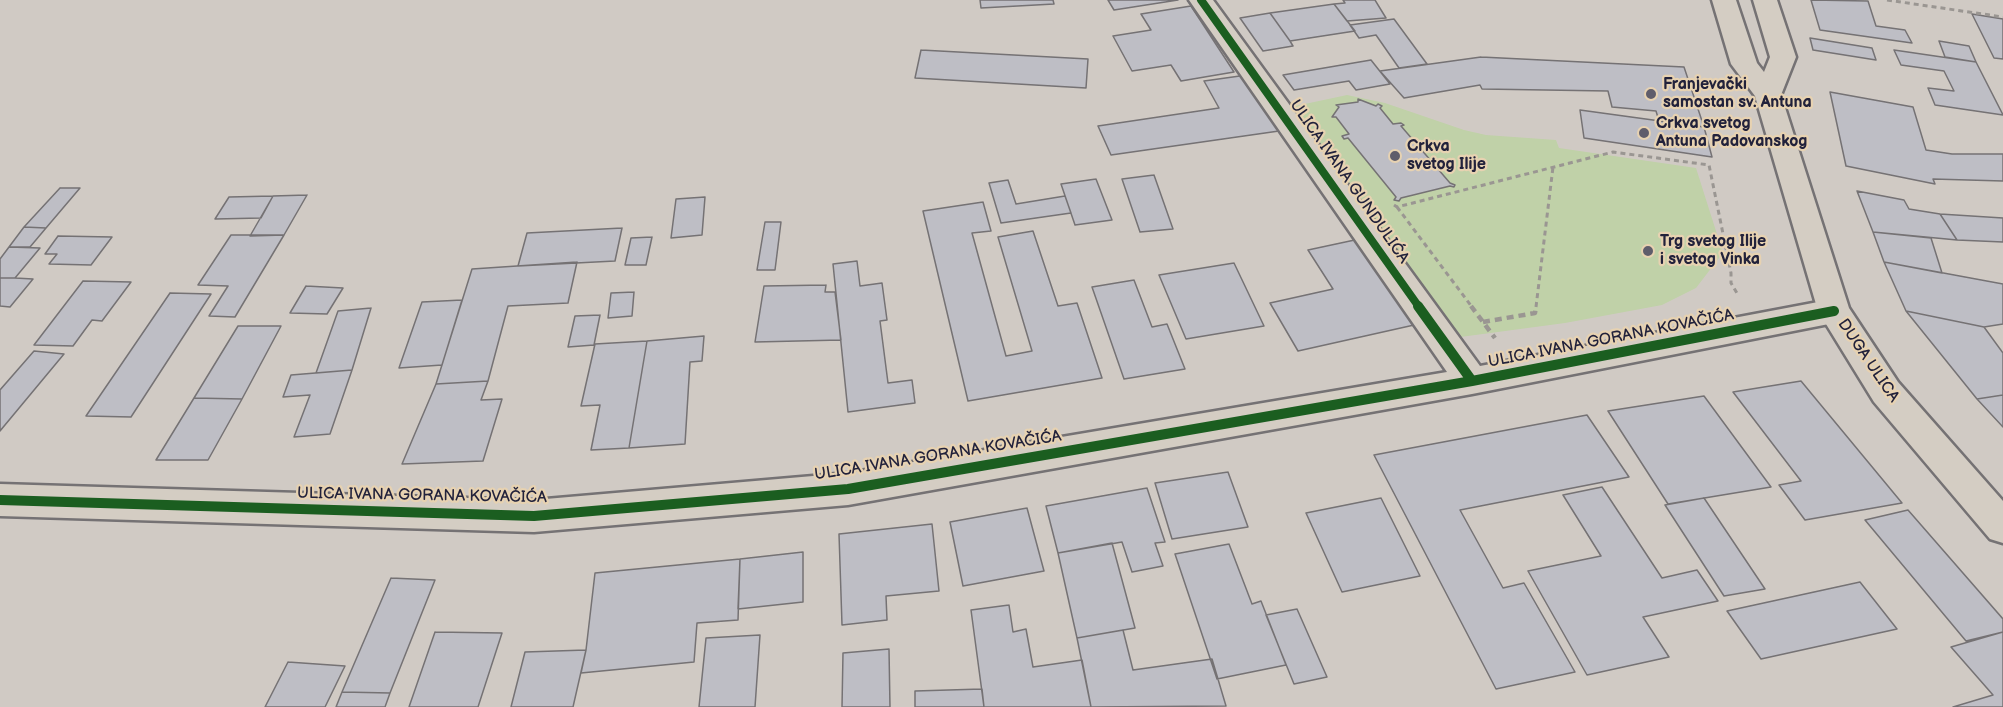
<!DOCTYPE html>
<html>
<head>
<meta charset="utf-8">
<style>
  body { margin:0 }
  canvas { display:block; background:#d0cac4 }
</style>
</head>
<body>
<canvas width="2003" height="707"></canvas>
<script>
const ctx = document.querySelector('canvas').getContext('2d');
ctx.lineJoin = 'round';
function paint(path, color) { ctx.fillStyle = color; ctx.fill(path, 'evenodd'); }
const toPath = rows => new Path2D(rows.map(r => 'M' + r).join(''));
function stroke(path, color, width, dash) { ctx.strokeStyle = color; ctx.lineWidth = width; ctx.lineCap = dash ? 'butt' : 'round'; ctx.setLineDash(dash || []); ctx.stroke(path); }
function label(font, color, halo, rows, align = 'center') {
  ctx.font = font + ' "Balsamiq Sans",sans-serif'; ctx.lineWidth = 4.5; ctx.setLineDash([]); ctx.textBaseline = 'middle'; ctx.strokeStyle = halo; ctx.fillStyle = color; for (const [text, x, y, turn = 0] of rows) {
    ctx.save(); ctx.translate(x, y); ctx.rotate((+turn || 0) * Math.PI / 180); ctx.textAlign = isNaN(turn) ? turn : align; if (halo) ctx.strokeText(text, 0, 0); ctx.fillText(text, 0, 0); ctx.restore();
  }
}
const green = toPath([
  [1347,95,1385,103,1464,130,1486,135,1556,140,1559,148,1696,168,1722,250,1719,258,1696,288,1662,305,1565,323,1453,338,1286,108]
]);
const building = toPath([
  [980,0,1053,0,1054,4,981,8,980,0],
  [1108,0,1178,0,1114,10,1108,0],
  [1343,0,1375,0,1386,18,1347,21,1334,4,1345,3,1343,0],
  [1811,0,1868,1,1876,26,1905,30,1912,43,1820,30,1811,0],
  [1334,4,1355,31,1290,41,1270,13,1334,4],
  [1191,6,1234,72,1181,81,1171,65,1132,71,1113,36,1151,30,1141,14,1191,6],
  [1270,13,1290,41,1293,46,1263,51,1240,18,1270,13],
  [1972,14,2003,19,2003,59,1994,58,1972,14],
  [1394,19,1427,64,1399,68,1376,35,1359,38,1350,25,1394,19],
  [1810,38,1872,48,1876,60,1813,50,1810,38],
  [1939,41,1969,46,1976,62,1945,57,1939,41],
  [921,50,1088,59,1086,88,915,78,921,50],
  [1894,50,1976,62,2003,115,1935,105,1928,88,1954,91,1944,71,1901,65,1894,50],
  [1481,57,1684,67,1704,127,1659,121,1656,111,1612,107,1608,91,1482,89,1480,85,1404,98,1380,71,1481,57],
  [1371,60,1390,84,1356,90,1349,81,1294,90,1283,75,1371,60],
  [1247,75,1279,131,1111,155,1098,126,1219,108,1204,81,1247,75],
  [1830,92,1913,107,1926,150,1952,154,2003,154,2003,181,1933,179,1935,184,1846,166,1830,92],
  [1358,99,1376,106,1378,104,1382,106,1380,108,1393,124,1401,123,1404,125,1401,126,1450,183,1455,185,1454,187,1450,186,1401,198,1399,201,1394,200,1396,197,1348,138,1344,139,1342,136,1349,134,1336,117,1332,117,1339,107,1336,105,1358,102,1358,99],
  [1580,110,1704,127,1712,157,1584,138,1580,110],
  [1154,175,1173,229,1140,232,1122,179,1154,175],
  [1096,179,1112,220,1075,225,1061,184,1096,179],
  [1008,180,1016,204,1065,196,1071,213,1001,223,989,183,1008,180],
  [60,188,80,188,46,228,24,227,60,188],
  [1857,191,1904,200,1909,209,1940,214,1957,240,1873,232,1857,191],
  [307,195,284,235,250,236,273,196,307,195],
  [273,196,261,218,215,219,229,197,273,196],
  [705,197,702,235,671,238,676,199,705,197],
  [983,202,991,231,972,233,1006,356,1032,351,998,237,1033,231,1058,306,1077,303,1102,378,968,401,923,211,983,202],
  [1940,214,2003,218,2003,242,1957,240,1940,214],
  [765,222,781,222,775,270,757,270,765,222],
  [24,227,46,228,30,247,9,247,24,227],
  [622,228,615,261,518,266,527,233,622,228],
  [1873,232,1931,238,1942,273,1884,262,1873,232],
  [231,235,284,235,235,317,209,316,228,286,198,285,231,235],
  [58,236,112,237,91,265,49,264,57,254,45,254,58,236],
  [652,237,646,265,625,265,631,238,652,237],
  [1364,238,1423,323,1298,351,1270,303,1333,289,1308,250,1364,238],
  [9,247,40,248,15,278,0,278,0,259,9,247],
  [857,261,860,286,882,283,887,320,880,321,888,383,912,380,915,403,848,412,833,264,857,261],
  [577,262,568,303,508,306,488,381,436,384,472,269,577,262],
  [1884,262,2003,284,2003,324,1984,327,1906,311,1884,262],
  [1234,263,1264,326,1186,339,1159,275,1234,263],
  [0,278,15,278,33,279,10,307,0,306,0,278],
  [1134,280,1152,327,1167,324,1185,369,1124,379,1092,287,1134,280],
  [83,281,131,282,102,321,92,320,73,346,34,345,83,281],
  [826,285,825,292,835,292,841,340,755,342,764,286,826,285],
  [306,286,343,288,327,314,290,313,306,286],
  [634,292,632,316,608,318,611,293,634,292],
  [170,293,211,294,131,417,86,416,170,293],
  [462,300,442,365,399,368,422,302,462,300],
  [371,308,352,370,316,373,338,311,371,308],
  [1906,311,1984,327,2003,353,2003,395,1977,399,1906,311],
  [600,315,594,345,568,347,575,316,600,315],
  [238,326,281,326,242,399,194,398,238,326],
  [704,336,702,361,690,362,685,444,629,448,647,341,704,336],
  [647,341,629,448,591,450,600,405,581,406,595,344,647,341],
  [34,351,64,354,0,431,0,390,34,351],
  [352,370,330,434,294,437,310,395,283,397,291,375,352,370],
  [488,381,481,400,502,399,483,461,402,464,436,384,488,381],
  [1801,381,1902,503,1805,520,1779,485,1801,481,1733,392,1801,381],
  [2003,395,2003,427,1977,399,2003,395],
  [1704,396,1771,487,1668,504,1608,411,1704,396],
  [194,398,242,399,208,460,156,460,194,398],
  [1587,415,1629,477,1460,510,1503,588,1524,583,1575,672,1496,689,1374,455,1587,415],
  [1228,472,1248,527,1172,539,1155,483,1228,472],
  [1602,487,1662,578,1697,570,1718,601,1643,617,1669,657,1587,675,1528,571,1601,556,1563,495,1602,487],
  [1147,488,1165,542,1155,543,1163,566,1132,572,1122,542,1058,553,1046,506,1147,488],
  [1381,498,1420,576,1342,592,1306,513,1381,498],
  [1704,498,1765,589,1724,596,1665,505,1704,498],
  [1027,508,1044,571,963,586,950,522,1027,508],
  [1908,510,2003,619,2003,632,1966,641,1865,520,1908,510],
  [932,524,939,591,886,596,887,620,842,625,839,534,932,524],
  [1112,543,1135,628,1077,638,1058,553,1112,543],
  [1229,544,1252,604,1261,601,1286,665,1217,679,1175,554,1229,544],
  [803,552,803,602,738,609,740,559,803,552],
  [740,559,738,620,697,623,694,662,581,673,586,650,595,573,740,559],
  [391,578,435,580,390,693,342,692,391,578],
  [1860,582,1897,629,1761,659,1727,611,1860,582],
  [1009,605,1013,632,1026,629,1033,667,1082,660,1091,707,984,707,971,610,1009,605],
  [1297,609,1327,677,1294,684,1266,615,1297,609],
  [1123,630,1133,670,1212,659,1226,706,1091,707,1077,638,1123,630],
  [435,632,502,633,478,707,409,707,435,632],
  [2003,632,2003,707,1953,707,1993,695,1951,647,2003,632],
  [760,635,755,707,699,707,706,638,760,635],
  [889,649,890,707,842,707,843,653,889,649],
  [586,650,573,707,511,707,525,652,586,650],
  [288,662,345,666,325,707,265,707,288,662],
  [982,689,984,707,915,707,915,691,982,689],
  [342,692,390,693,385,707,336,707,342,692]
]);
const pathFar1 = toPath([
  [1887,0,2003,17],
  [1394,205,1397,207,1613,152,1709,165,1731,273,1731,283,1738,295],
  [1397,207,1472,307],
  [1536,307,1553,167]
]);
const path = toPath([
  [1471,306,1495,338],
  [1483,322,1535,313,1536,306]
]);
const minor = toPath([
  [1189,0,1213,0,1480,366,1834,299,1845,302,1850,311,1845,320,1834,323,1472,394,848,505,534,532,0,516,0,484,534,500,848,473,1447,372,1189,0]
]);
const secondary = toPath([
  [1712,0,1736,0,1757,63,1764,72,1770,57,1753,0,1777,0,1796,57,1781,95,1849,308,1898,382,2003,501,2003,543,1990,539,1874,402,1818,311,1755,96,1731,64,1712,0]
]);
const cyclewayFar1 = toPath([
  [1201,0,1419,307]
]);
const cycleway = toPath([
  [1418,306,1472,381],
  [0,500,534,516,848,489,1472,381,1834,311]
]);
const markers = [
  [1651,94,6,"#5f5d6b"],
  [1644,133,6,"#5f5d6b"],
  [1395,156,6,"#5f5d6b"],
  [1648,251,6,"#5f5d6b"]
];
const poiNames = [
  ["Franjevački",1663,85],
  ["samostan sv. Antuna",1663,103],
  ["Crkva svetog",1656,124],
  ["Antuna Padovanskog",1656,142],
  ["Crkva",1407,147],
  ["svetog Ilije",1407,165],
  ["Trg svetog Ilije",1660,242],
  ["i svetog Vinka",1660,260]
];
const streetNames = [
  ["ULICA IVANA GUNDULIĆA",1349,182,55],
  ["ULICA IVANA GORANA KOVAČIĆA",1611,339,-11],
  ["DUGA ULICA",1868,361,56],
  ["ULICA IVANA GORANA KOVAČIĆA",938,456,-9],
  ["ULICA IVANA GORANA KOVAČIĆA",422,496,1]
];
paint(green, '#c0d1a8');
paint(building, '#bebec5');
stroke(building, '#757274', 1.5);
stroke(minor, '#757274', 5);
stroke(secondary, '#757274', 5);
stroke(pathFar1, '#9a9692', 3, [5, 4]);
stroke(path, '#9a9692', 4.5, [7, 5]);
paint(minor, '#d4cdc3');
paint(secondary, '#d4cdc3');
stroke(cyclewayFar1, '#1b5e20', 8);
stroke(cycleway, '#1b5e20', 10);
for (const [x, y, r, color] of markers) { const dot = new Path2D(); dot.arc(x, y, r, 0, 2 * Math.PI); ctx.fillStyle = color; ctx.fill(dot); stroke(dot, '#e7d2b1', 2); }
label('bold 16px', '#22223b', '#e7d2b1', poiNames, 'left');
label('16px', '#22223b', '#e7d2b1', streetNames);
</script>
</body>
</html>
